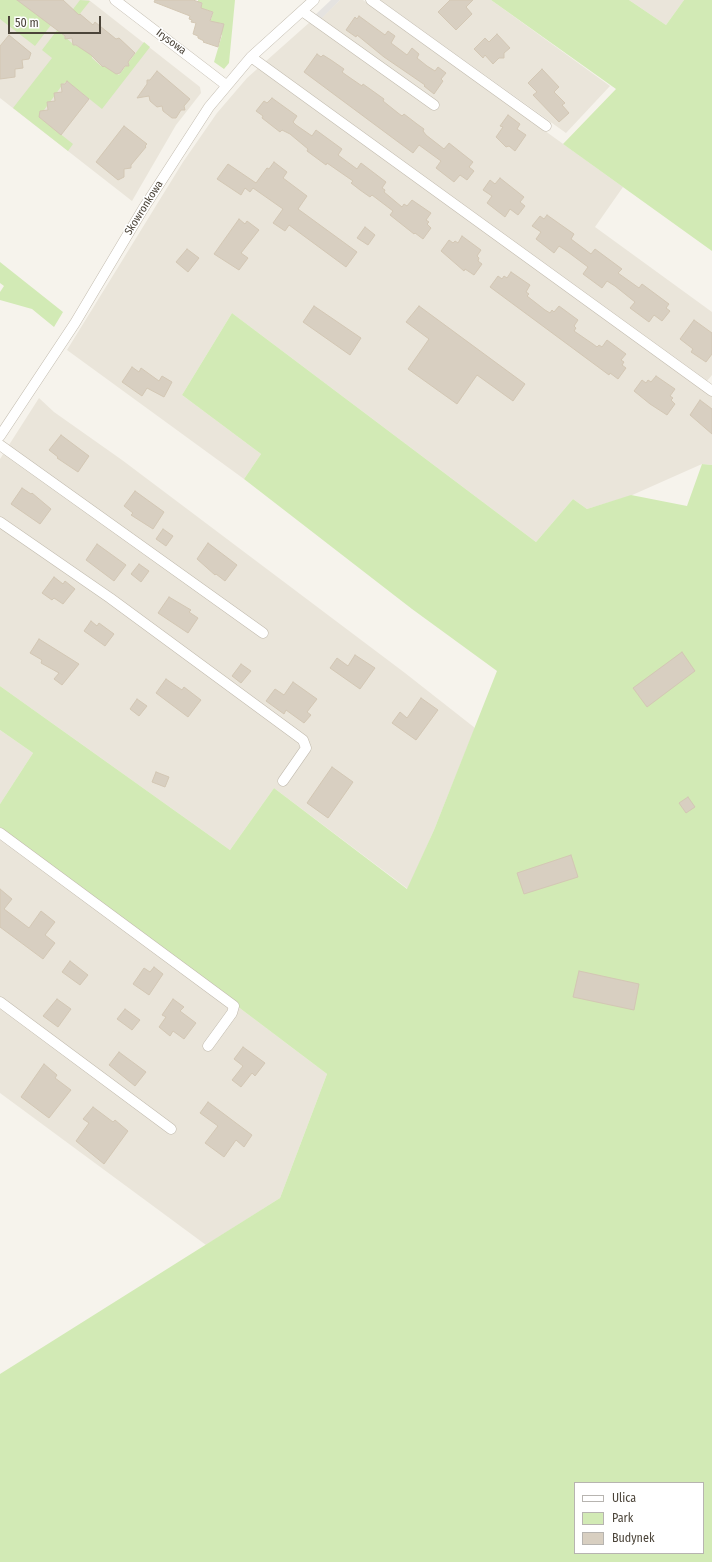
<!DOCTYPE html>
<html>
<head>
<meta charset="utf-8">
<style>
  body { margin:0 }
  #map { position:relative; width:712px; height:1562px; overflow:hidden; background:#f6f3ec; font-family:"Fira Sans Condensed",sans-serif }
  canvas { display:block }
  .legend { position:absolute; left:574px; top:1482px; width:130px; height:72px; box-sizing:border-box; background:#fff; border:1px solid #b7b4b0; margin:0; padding:5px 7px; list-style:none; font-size:12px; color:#4b4439 }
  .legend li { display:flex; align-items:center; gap:8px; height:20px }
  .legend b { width:20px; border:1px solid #b7b4b0 }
  .scale { position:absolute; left:8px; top:16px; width:93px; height:18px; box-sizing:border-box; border:2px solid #4b4439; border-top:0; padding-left:5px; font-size:12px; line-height:14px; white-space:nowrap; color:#4b4439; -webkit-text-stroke:3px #fff; paint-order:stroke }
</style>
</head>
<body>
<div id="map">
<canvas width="712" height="1562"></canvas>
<ul class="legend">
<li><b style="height:5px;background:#fff"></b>Ulica</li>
<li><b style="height:11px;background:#d2eab5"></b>Park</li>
<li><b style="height:11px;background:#d8cfc1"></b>Budynek</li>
</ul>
<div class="scale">50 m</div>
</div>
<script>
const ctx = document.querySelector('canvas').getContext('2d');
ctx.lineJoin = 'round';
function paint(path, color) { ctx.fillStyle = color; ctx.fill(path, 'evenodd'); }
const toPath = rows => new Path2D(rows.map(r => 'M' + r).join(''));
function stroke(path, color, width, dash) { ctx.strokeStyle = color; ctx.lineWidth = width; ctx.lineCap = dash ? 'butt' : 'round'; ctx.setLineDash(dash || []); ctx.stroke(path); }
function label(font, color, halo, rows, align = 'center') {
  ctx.font = font + ' "Fira Sans Condensed",sans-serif'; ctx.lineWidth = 3; ctx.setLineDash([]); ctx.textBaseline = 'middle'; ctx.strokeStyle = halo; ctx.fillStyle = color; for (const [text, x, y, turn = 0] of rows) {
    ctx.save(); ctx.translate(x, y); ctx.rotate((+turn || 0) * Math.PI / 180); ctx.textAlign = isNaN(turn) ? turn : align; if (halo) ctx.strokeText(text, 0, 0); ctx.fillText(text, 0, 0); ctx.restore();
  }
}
const residential = toPath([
  [0,0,89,0,200,87,201,93,176,125,132,201,0,98],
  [340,0,363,0,623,187,595,227,712,312,712,375,707,381,712,385,712,465,702,464,630,496,587,509,573,499,536,542,232,313,182,395,261,454,244,479,67,350,183,162,217,113,247,78,310,22,314,25],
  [380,0,491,0,610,86,566,133],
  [629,0,684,0,666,25],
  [39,398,54,412,122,460,405,673,475,728,434,830,408,889,274,788,230,850,0,686,0,459],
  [0,730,33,753,0,804],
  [0,827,327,1074,280,1198,206,1245,0,1093]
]);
const green = toPath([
  [0,0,18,0,51,25,35,46,0,19],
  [80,0,90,1,63,35,73,44,92,54,92,58,101,66,105,64,119,75,144,42,150,47,102,109,67,81,63,84,39,117,73,144,68,151,13,108,52,58,42,50],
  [198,0,235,0,229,63,224,69,214,62,222,35,221,34,222,23,210,23,213,12,207,10,204,12,199,11,202,3,198,2],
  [491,0,629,0,666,25,684,0,712,0,712,251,563,144,616,89],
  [0,262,63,312,54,327,32,309,0,300,0,292,4,286,0,283],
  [232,313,536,542,573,499,587,509,631,495,687,506,702,464,712,465,712,1562,0,1562,0,1374,280,1198,327,1074,0,827,0,804,33,753,0,730,0,686,230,850,274,788,407,889,434,830,497,671,412,609,244,479,261,454,182,395],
  [575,1483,703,1483,703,1553,575,1553]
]);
const parking = toPath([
  [331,0,340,0,320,20,314,16]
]);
const building = toPath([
  [17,0,63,0,79,15,80,14,93,25,95,22,116,39,119,38,135,53,128,62,129,66,125,66,120,73,116,74,104,66,103,67,91,55,76,45,73,45,72,38,65,39,65,36,17,0],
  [155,0,193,0,202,3,201,8,213,12,210,21,224,24,218,47,203,42,204,41,198,38,198,36,193,34,196,23,191,22,192,20,189,19,190,16,154,2,155,0],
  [450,0,473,0,466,7,472,14,456,30,438,12,450,0],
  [359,16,385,35,388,31,395,36,391,43,407,55,412,48,419,54,417,58,427,66,435,71,438,67,446,73,441,79,443,81,434,94,424,86,425,85,384,57,357,35,356,37,346,30,355,17,357,19,359,16],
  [497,34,510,48,504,53,504,58,499,58,493,64,485,55,483,58,474,49,485,38,489,42,497,34],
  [9,35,31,53,29,59,22,60,23,68,15,69,15,77,0,79,0,46,9,35],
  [317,54,321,57,323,55,331,60,344,69,342,72,346,75,362,86,363,84,384,99,383,101,398,113,402,116,404,114,417,124,424,129,423,131,426,135,444,149,449,143,473,162,469,167,474,171,467,180,460,175,454,182,436,168,441,161,419,145,413,153,304,72,317,54],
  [542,69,559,87,554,92,565,103,562,105,569,113,559,122,533,95,537,92,528,83,542,69],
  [157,71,190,99,184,106,185,110,181,110,176,118,172,118,163,111,162,106,157,107,150,101,149,96,137,98,147,84,147,80,150,80,157,71],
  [67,81,89,99,61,135,39,117,40,111,48,110,47,102,55,101,54,93,62,92,61,84,65,84,67,81],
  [272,98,297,116,293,122,296,125,312,136,316,130,342,149,338,155,357,169,361,163,386,182,382,188,385,190,384,192,402,207,404,204,407,206,412,200,431,213,426,220,429,222,427,224,431,228,423,239,415,233,414,234,390,215,393,211,372,195,370,197,360,190,351,183,353,181,327,163,326,165,307,151,308,149,290,134,282,130,280,132,262,118,263,116,256,111,264,101,267,103,272,98],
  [508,115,520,124,517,129,526,135,515,151,509,146,506,147,496,137,503,127,500,126,508,115],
  [124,126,147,144,145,146,146,147,131,165,131,168,124,169,124,177,118,180,96,162,124,126],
  [274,162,287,172,283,178,307,196,298,209,357,252,346,267,289,225,285,231,273,223,283,209,253,188,250,192,245,188,241,195,217,179,228,164,256,183,267,168,269,169,274,162],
  [500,178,524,197,520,202,525,206,518,215,510,209,505,217,487,203,492,196,483,190,490,180,495,184,500,178],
  [547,215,574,234,571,239,591,254,595,249,622,269,618,273,639,288,642,284,669,304,666,308,670,311,662,321,654,315,649,322,630,308,635,302,615,286,607,281,602,288,583,274,588,267,568,252,559,246,554,253,536,239,541,232,532,226,540,216,544,219,547,215],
  [239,219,245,224,247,221,259,230,241,253,248,258,239,270,214,254,239,219],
  [365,227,375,235,368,245,357,238,365,227],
  [462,236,481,250,477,256,479,258,478,261,482,264,474,275,465,269,464,271,441,251,449,240,453,243,455,241,458,243,462,236],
  [187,249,199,258,188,272,176,262,187,249],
  [511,272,530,285,526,292,529,294,527,296,545,310,550,313,552,310,554,312,559,306,578,320,574,326,576,328,574,331,593,344,597,347,599,345,602,347,607,340,626,354,621,360,624,362,622,365,626,368,618,379,610,373,609,375,490,287,498,276,502,279,504,276,507,278,511,272],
  [314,306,361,338,350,355,303,322,314,306],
  [419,306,525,384,513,401,477,375,457,404,408,369,429,339,406,322,419,306],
  [694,320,712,333,712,354,706,362,691,352,693,349,680,339,694,320],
  [132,367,139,372,141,368,159,381,162,376,172,382,164,397,147,388,142,396,122,382,132,367],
  [656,376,675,389,670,396,673,398,671,400,675,404,667,415,650,404,634,391,642,380,646,383,648,380,651,382,656,376],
  [700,400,712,409,712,434,690,415,700,400],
  [61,435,89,456,78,472,57,458,58,457,49,450,61,435],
  [22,488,31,494,32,493,51,509,40,524,11,504,22,488],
  [135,491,164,512,153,529,131,515,133,513,124,506,135,491],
  [163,529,173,536,166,546,156,539,163,529],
  [208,543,237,565,225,581,216,574,215,575,197,559,208,543],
  [97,544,126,565,114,581,86,560,97,544],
  [139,564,149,571,141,582,131,574,139,564],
  [54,577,63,584,65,581,75,589,63,604,54,598,52,600,42,593,54,577],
  [169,597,191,610,189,612,198,618,188,633,158,613,169,597],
  [91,621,97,626,99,623,114,634,105,646,84,631,91,621],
  [39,639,79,664,62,685,54,679,59,673,41,663,42,660,30,653,39,639],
  [682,652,695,671,647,707,633,688,682,652],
  [355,655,375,668,360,689,330,668,337,658,348,666,355,655],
  [241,664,251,671,241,683,232,676,241,664],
  [166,679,182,690,184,687,201,700,188,717,156,693,166,679],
  [293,682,317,699,307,712,311,715,304,723,286,710,284,714,266,701,275,689,284,695,293,682],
  [421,698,438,710,416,740,392,723,400,712,407,718,421,698],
  [137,699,147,706,139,716,130,709,137,699],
  [332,767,353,782,328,818,307,803,332,767],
  [156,772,169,777,165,787,152,782,156,772],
  [688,797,695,807,686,813,679,803,688,797],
  [571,855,578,877,524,894,517,873,571,855],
  [0,889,12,899,4,909,29,928,41,911,55,922,45,935,55,943,43,959,0,927,0,889],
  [70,961,88,975,80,985,62,972,70,961],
  [154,967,163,974,149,995,133,984,144,968,150,972,154,967],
  [579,971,639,984,634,1010,573,997,579,971],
  [57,999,71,1009,58,1027,43,1016,57,999],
  [173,999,184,1007,180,1011,196,1023,184,1039,173,1031,170,1036,159,1027,166,1017,162,1015,173,999],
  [125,1009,140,1020,132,1030,117,1019,125,1009],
  [243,1047,265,1063,255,1076,252,1073,241,1087,232,1080,243,1066,234,1059,243,1047],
  [119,1052,146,1072,135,1086,109,1065,119,1052],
  [44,1064,57,1075,55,1078,71,1090,49,1118,21,1097,44,1064],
  [208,1102,252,1135,244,1147,236,1140,224,1157,205,1143,218,1126,200,1113,208,1102],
  [93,1107,113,1122,115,1120,128,1131,104,1164,76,1141,89,1123,83,1119,93,1107]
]);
const street = toPath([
  [115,0,226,85],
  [371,0,546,126],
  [302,11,434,105],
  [251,57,712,391],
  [0,436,75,323,143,209,209,107,251,57,314,0],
  [0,445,263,633],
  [0,522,110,598,303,740,306,748,283,781],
  [0,833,234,1006,232,1013,208,1046],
  [0,1002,171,1129]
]);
const streetNames = [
  ["Irysowa",171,42,37],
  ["Skowronkowa",144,208,-58]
];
paint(residential, '#eae5da');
paint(green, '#d2eab5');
paint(parking, '#e5e3e0');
paint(building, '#d8cfc1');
stroke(building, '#d3c7b4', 1);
stroke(street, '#c2bbae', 11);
stroke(street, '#fff', 10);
label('11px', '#4b4439', '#fff', streetNames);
</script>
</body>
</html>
